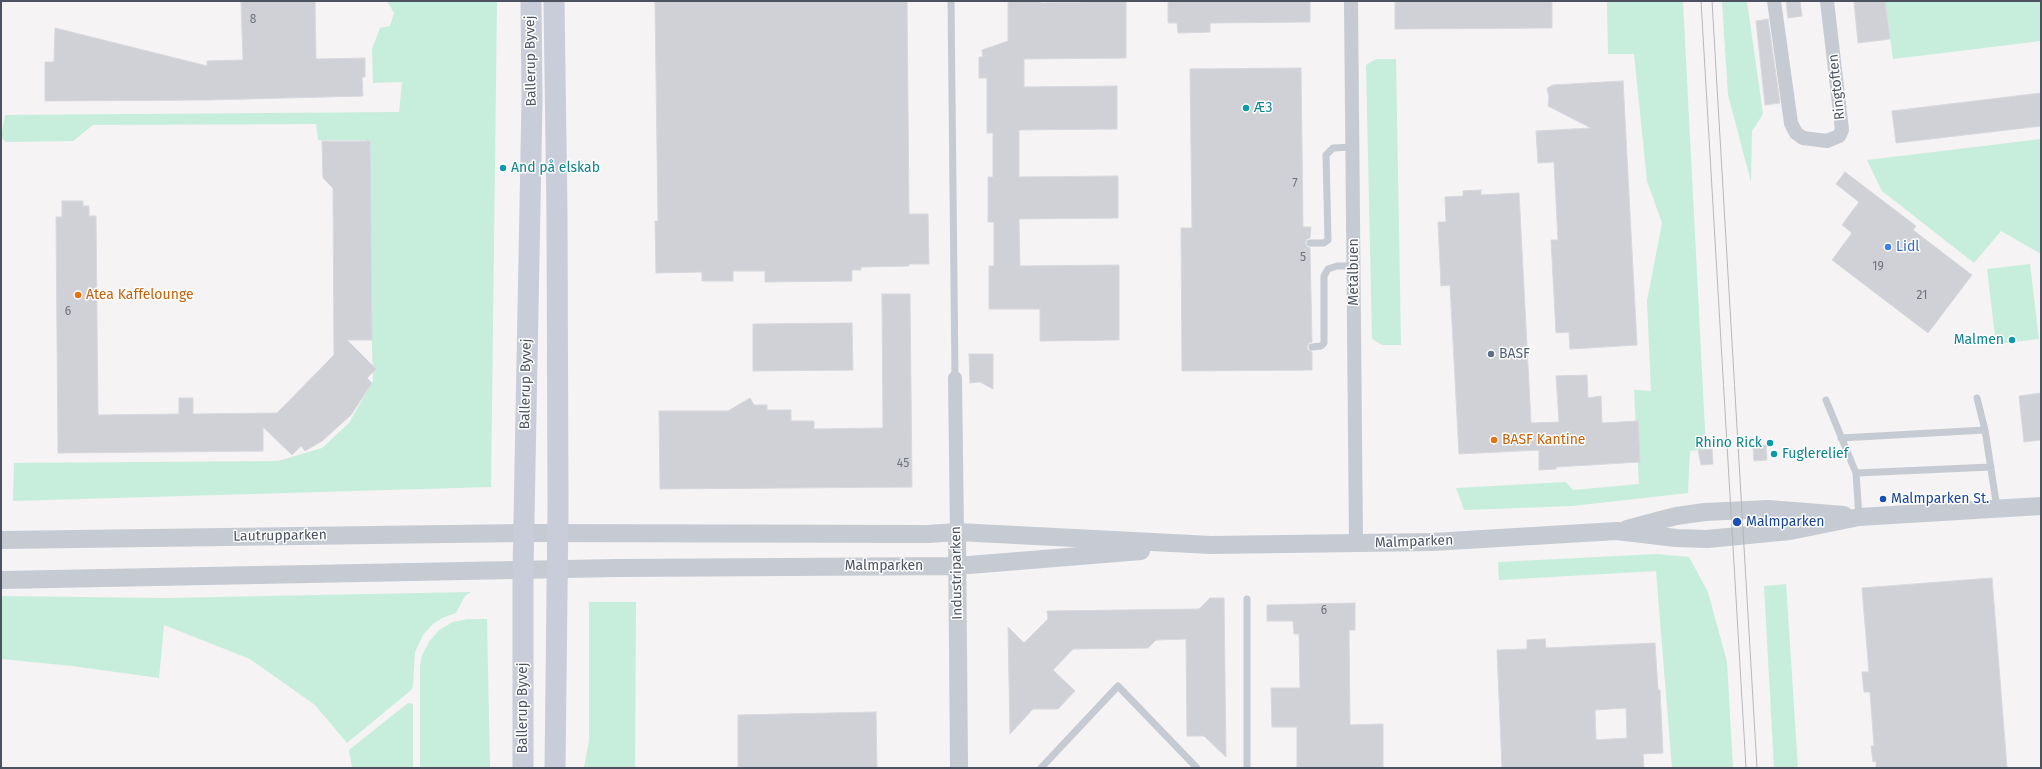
<!DOCTYPE html>
<html>
<head>
<meta charset="utf-8">
<style>
	body { margin:0 }
	#map { position:relative; width:2042px; height:769px; overflow:hidden; background:#f5f3f3; font-family:"Fira Sans",sans-serif }
	canvas { display:block }
	.frame { position:absolute; inset:0; border:2px solid #4c525f; pointer-events:none }
</style>
</head>
<body>
<div id="map">
<canvas width="2042" height="769"></canvas>
<div class="frame"></div>
</div>
<script>
const c = document.querySelector('canvas').getContext('2d');
c.lineJoin = 'round';
function fill(path, color) {
  c.fillStyle = color;
  c.fill(path, 'evenodd');
}
function poly(rows) {
  const path = new Path2D();
  for (const r of rows) {
    path.moveTo(r[0], r[1]);
    for (let i = 2; i < r.length; i += 2) path.lineTo(r[i], r[i + 1]);
  }
  return path;
}
function trace(path, color, width, dash) {
  c.strokeStyle = color;
  c.lineWidth = width;
  c.lineCap = dash ? 'butt' : 'round';
  c.setLineDash(dash || []);
  c.stroke(path);
}
function drawText(font, color, halo, rows, align = 'center') {
  c.font = font + ' "Fira Sans",sans-serif';
  c.lineWidth = 3;
  c.setLineDash([]);
  c.textBaseline = 'middle';
  c.strokeStyle = halo;
  c.fillStyle = color;
  for (const [text, x, y, turn = 0] of rows) {
    c.save();
    c.translate(x, y);
    c.rotate((+turn || 0) * Math.PI / 180);
    c.textAlign = isNaN(turn) ? turn : align;
    if (halo) c.strokeText(text, 0, 0);
    c.fillText(text, 0, 0);
    c.restore();
  }
}
fill(poly([
	[387,1,497,1,491,487,13,501,14,463,278,461,322,448,349,423,373,381,366,140,318,140,316,124,93,125,73,141,6,142,1,137,5,115,399,112,402,82,373,83,372,49,380,28,390,26,394,13],
	[1607,1,1683,1,1706,449,1690,451,1688,493,1572,506,1464,510,1456,488,1566,482,1573,490,1639,484,1634,390,1651,391,1647,301,1662,223,1647,181,1634,54,1608,54],
	[1722,1,1747,1,1763,114,1752,131,1751,182,1728,95],
	[1885,1,2041,1,2041,41,1893,59],
	[1376,59,1396,59,1401,345,1382,345,1372,339,1366,65],
	[2041,139,2041,254,2001,231,1974,263,1882,191,1867,160],
	[2030,264,2039,339,1996,344,1987,269],
	[1657,554,1689,557,1708,592,1727,662,1733,768,1672,768,1656,571,1499,580,1498,562],
	[1786,584,1798,768,1774,768,1764,586],
	[471,592,465,596,456,613,442,618,433,624,423,635,415,652,413,687,410,691,347,743,315,705,250,659,164,625,159,678,72,666,1,659,1,596,165,598],
	[589,602,636,602,635,768,584,768,589,741],
	[468,619,487,619,490,768,420,768,420,666,422,655,429,642,439,630,453,622],
	[408,703,413,704,413,768,352,768,349,750]
]), '#c7eddd');
const building = poly([
	[241,1,315,1,316,59,365,58,365,77,362,77,363,96,208,100,45,101,45,62,54,62,55,28,207,66,207,61,243,60,241,1],
	[655,1,907,1,909,214,928,214,929,264,909,264,909,266,861,267,861,270,852,270,852,281,765,282,765,271,733,271,733,281,702,281,702,272,656,273,655,221,658,221,655,1],
	[1008,1,1041,1,1041,3,1126,1,1126,58,1024,59,1024,87,1117,86,1117,129,1019,130,1019,177,1118,176,1118,218,1019,219,1020,266,1119,265,1119,340,1040,341,1040,309,989,309,989,266,994,266,994,222,988,222,988,177,993,177,993,133,987,133,987,78,979,78,979,57,983,57,982,50,1008,41,1008,1],
	[1168,1,1310,1,1310,22,1210,23,1210,32,1178,33,1177,23,1168,23,1168,1],
	[1395,1,1552,1,1552,28,1395,29,1395,1],
	[1786,1,1800,1,1802,16,1788,18,1786,1],
	[1854,1,1885,1,1890,39,1858,43,1854,1],
	[1768,19,1780,103,1765,105,1756,21,1768,19],
	[1301,68,1303,227,1311,227,1310,238,1307,239,1305,243,1307,247,1310,248,1312,342,1309,343,1307,347,1308,350,1312,352,1312,370,1182,371,1181,228,1192,228,1190,69,1301,68],
	[1623,81,1637,345,1570,349,1569,332,1556,333,1551,240,1558,240,1554,162,1538,163,1536,131,1591,128,1548,106,1549,98,1547,88,1553,85,1623,81],
	[2041,93,2041,126,1896,143,1892,111,2041,93],
	[322,141,370,141,372,340,347,340,376,369,367,378,372,383,351,415,322,441,305,451,301,446,292,455,263,427,263,451,58,453,56,217,62,217,62,201,83,201,83,206,89,206,89,216,96,216,98,415,179,414,179,398,193,398,193,414,277,413,334,355,333,188,323,178,322,141],
	[1845,172,1916,226,1913,230,1972,275,1928,333,1832,260,1852,233,1842,225,1859,202,1836,184,1845,172],
	[1481,190,1481,195,1519,193,1531,423,1559,422,1556,376,1587,375,1588,398,1601,396,1602,423,1638,421,1640,462,1556,467,1556,469,1539,470,1539,450,1459,454,1450,285,1441,286,1438,222,1446,222,1445,197,1463,196,1463,191,1481,190],
	[882,294,910,294,912,487,660,489,659,411,728,411,750,398,754,405,767,405,767,410,791,410,791,421,814,421,814,429,883,428,882,294],
	[852,323,853,370,753,371,753,324,852,323],
	[969,354,993,354,993,389,980,382,970,383,969,354],
	[2041,393,2041,440,2024,442,2019,396,2041,393],
	[1766,445,1767,460,1754,461,1753,446,1766,445],
	[1712,449,1713,464,1701,465,1698,450,1712,449],
	[1992,578,2007,768,1876,768,1876,761,1873,762,1871,746,1874,746,1870,692,1864,692,1862,672,1869,672,1862,588,1992,578],
	[1210,598,1224,598,1226,757,1204,736,1187,736,1186,639,1156,640,1148,648,1073,649,1053,670,1075,691,1058,709,1033,709,1010,734,1008,627,1024,643,1048,619,1047,611,1199,609,1210,598],
	[1355,603,1355,630,1349,630,1350,725,1383,724,1383,768,1297,768,1297,727,1272,727,1271,688,1300,688,1299,634,1294,634,1293,621,1267,621,1267,605,1355,603],
	[1545,639,1546,648,1655,643,1658,690,1660,690,1663,753,1643,754,1644,768,1502,768,1497,650,1527,649,1527,640,1545,639],
	[1626,708,1627,738,1596,740,1595,710,1626,708],
	[876,712,877,768,738,768,738,715,876,712]
]);
fill(building, '#d0d1d6');
trace(building, '#d7d8dd', 1);
trace(poly([
	[951,1,955,378],
	[1310,243,1324,243,1328,240,1326,155,1333,148,1353,147],
	[1312,347,1321,346,1324,343,1324,276,1328,269,1337,266,1353,266],
	[1977,398,1985,430,1997,508],
	[1826,400,1856,473,1859,517],
	[1841,438,1985,430],
	[1856,473,1991,467],
	[1041,768,1118,686,1197,768],
	[1247,768,1247,599]
]), '#c5cad3', 7);
trace(poly([
	[1351,1,1356,543],
	[1774,1,1791,123,1796,133,1803,138,1827,141,1839,136,1842,130,1827,1],
	[955,378,957,532]
]), '#c5cad3', 14);
trace(poly([
	[1627,529,1676,516,1705,512,1768,509,1844,515],
	[957,532,959,768],
	[1,540,523,533,928,534,957,532,1211,545,1432,542,1617,531,1676,538,1707,539,1790,531,1859,517,2041,506],
	[1,580,617,568,957,566,1141,551]
]), '#c5cad3', 18);
trace(poly([
	[554,1,557,213,558,508,555,768],
	[523,768,523,570,532,101,531,1]
]), '#c8cdd9', 21);
trace(poly([
	[1701,1,1746,768],
	[1712,1,1757,768]
]), '#b6b7bc', 1);
for (const [x, y, r, color] of [
	[1246,108,4,"#0f9aa8"],
	[503,168,4,"#0f9aa8"],
	[1888,247,4,"#3f7fe0"],
	[78,295,4,"#e8710a"],
	[2012,340,4,"#0f9aa8"],
	[1491,354,4,"#5c6f8a"],
	[1494,440,4,"#e8710a"],
	[1770,443,4,"#0f9aa8"],
	[1774,454,4,"#0f9aa8"],
	[1883,499,4,"#1a4fb4"],
	[1737,522,5,"#1a4fb4"]
]) {
  const dot = new Path2D();
  dot.arc(x, y, r, 0, 2 * Math.PI);
  c.fillStyle = color;
  c.fill(dot);
  trace(dot, '#fff', 1.5);
}
drawText('12px', '#6d727d', null, [
	["8",253,20],
	["7",1295,184],
	["5",1303,258],
	["19",1878,267],
	["21",1922,296],
	["6",68,312],
	["45",903,464],
	["6",1324,611]
]);
drawText('14px', '#4c525f', '#fff', [
	["Ballerup Byvej",531,61,-91],
	["Ringtoften",1837,87,-96],
	["Metalbuen",1354,272,-90],
	["Ballerup Byvej",526,384,-89],
	["Lautrupparken",280,536,-1],
	["Malmparken",1414,542,-2],
	["Malmparken",884,566],
	["Industriparken",957,573,-91],
	["Ballerup Byvej",523,708,-90]
]);
drawText('14px', '#0d838f', '#fff', [
	["Æ3",1254,108],
	["And på elskab",511,168],
	["Malmen",2004,340,"right"],
	["Rhino Rick",1762,443,"right"],
	["Fuglerelief",1782,454]
], 'left');
drawText('14px', '#366cbe', '#fff', [
	["Lidl",1896,247]
], 'left');
drawText('14px', '#c56008', '#fff', [
	["Atea Kaffelounge",86,295],
	["BASF Kantine",1502,440]
], 'left');
drawText('14px', '#4e5e75', '#fff', [
	["BASF",1499,354]
], 'left');
drawText('14px', '#164399', '#fff', [
	["Malmparken St.",1891,499],
	["Malmparken",1746,522]
], 'left');
</script>
</body>
</html>
